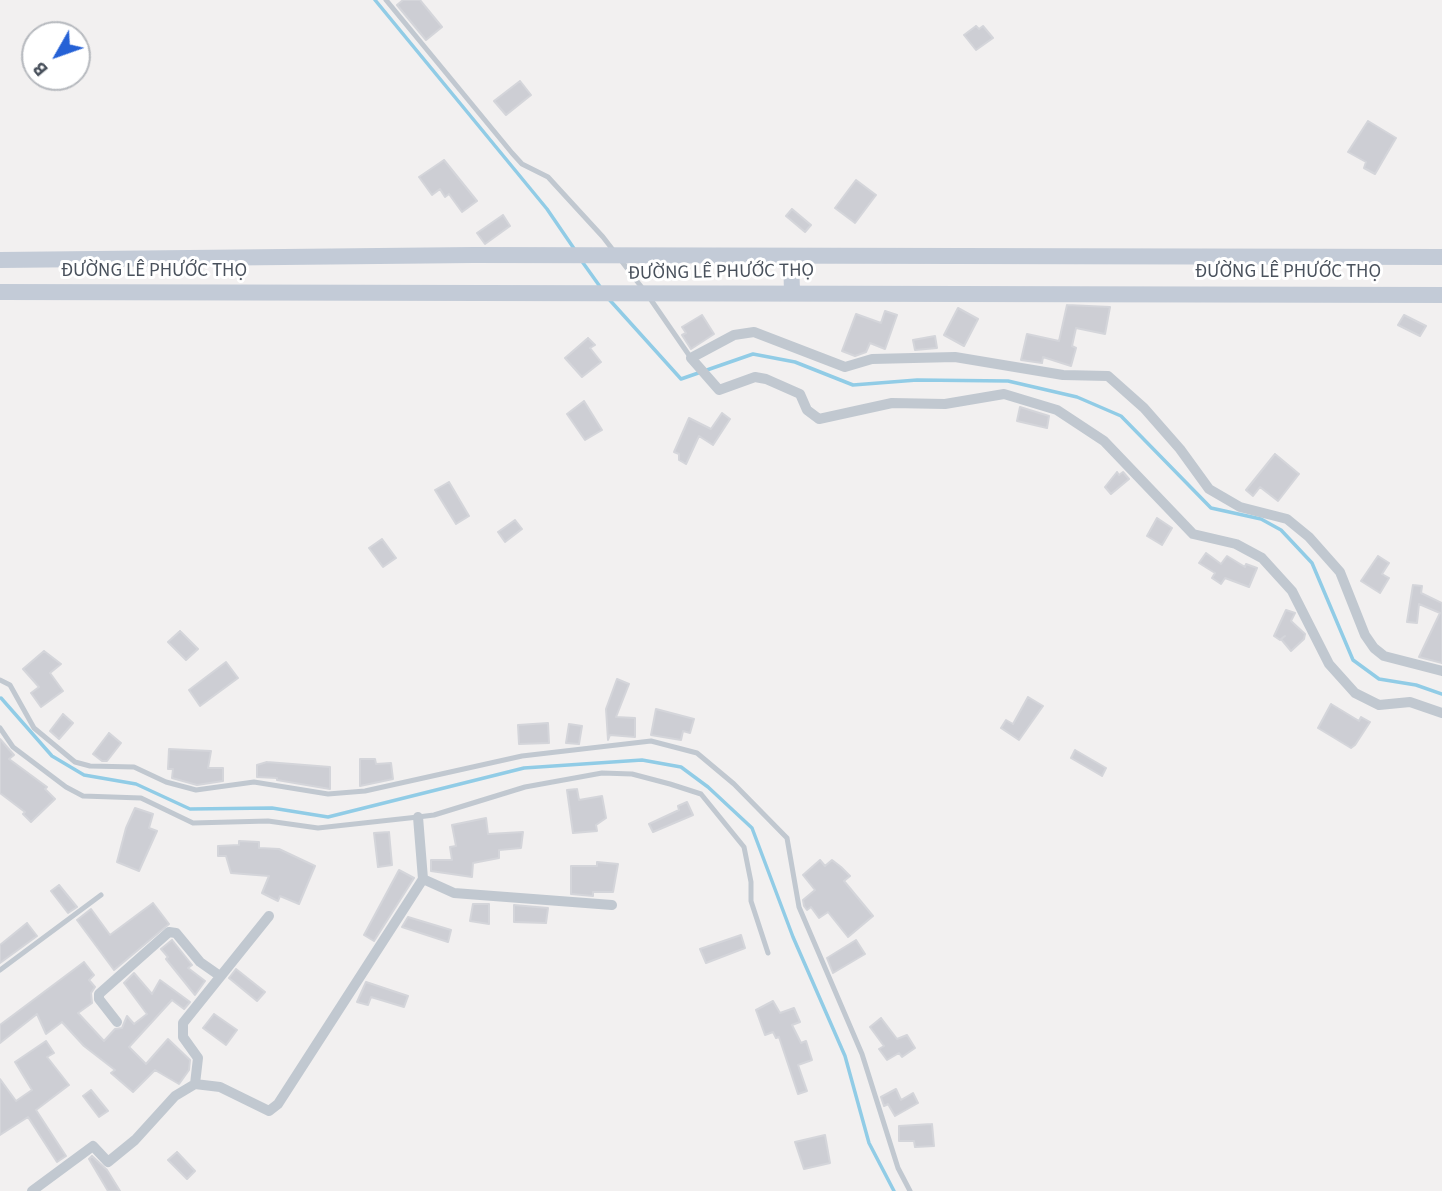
<!DOCTYPE html>
<html>
<head>
<meta charset="utf-8">
<style>
	body { margin:0 }
	#map { position:relative; width:1442px; height:1191px; overflow:hidden; background:#f2f0f0; font-family:"Source Sans 3",sans-serif }
	canvas { display:block }
	.north { position:absolute; left:21px; top:21px; width:70px; height:70px; box-sizing:border-box; background:#fff; border:2px solid #b6b9be; border-radius:50%; rotate:230deg; font-size:19px; font-weight:700; line-height:28px; text-align:center; color:#49515c }
	.north::after { content:''; display:block; margin:auto; width:24px; height:32px; background:#2561d6; clip-path:polygon(50% 0,100% 100%,50% 72%,0 100%) }
</style>
</head>
<body>
<div id="map">
<canvas width="1442" height="1191"></canvas>
<div class="north">B</div>
</div>
<script>
const c = document.querySelector('canvas').getContext('2d');
c.lineJoin = 'round';
function poly(rows) {
  const path = new Path2D();
  for (const r of rows) {
    path.moveTo(r[0], r[1]);
    for (let i = 2; i < r.length; i += 2) path.lineTo(r[i], r[i + 1]);
  }
  return path;
}
function trace(path, color, width, dash) {
  c.strokeStyle = color;
  c.lineWidth = width;
  c.lineCap = dash ? 'butt' : 'round';
  c.setLineDash(dash || []);
  c.stroke(path);
}
function fill(path, color) {
  c.fillStyle = color;
  c.fill(path, 'evenodd');
}
function drawText(font, color, halo, rows, align = 'center') {
  c.font = font + ' "Source Sans 3",sans-serif';
  c.lineWidth = 6;
  c.setLineDash([]);
  c.textBaseline = 'middle';
  c.strokeStyle = halo;
  c.fillStyle = color;
  for (const [text, x, y, turn = 0] of rows) {
    c.save();
    c.translate(x, y);
    c.rotate((+turn || 0) * Math.PI / 180);
    c.textAlign = isNaN(turn) ? turn : align;
    if (halo) c.strokeText(text, 0, 0);
    c.fillText(text, 0, 0);
    c.restore();
  }
}
trace(poly([
	[375,0,547,209,575,250],
	[581,260,601,288],
	[607,297,681,379,753,354,795,362,853,385,917,380,1008,381,1077,397,1121,416,1211,508,1261,519,1281,530,1312,563,1353,660,1379,679,1416,685,1442,694],
	[1,698,52,756,84,775,136,784,190,809,272,808,328,817,524,768,642,760,681,767,708,787,752,828,793,937,845,1056,869,1143,894,1191]
]), '#91cce6', 3.5);
const building = poly([
	[403,0,420,0,442,27,426,40,397,5,403,0],
	[976,26,979,29,983,26,993,38,976,50,964,35,976,26],
	[520,81,531,95,506,115,494,101,520,81],
	[1368,121,1396,138,1375,174,1364,168,1366,162,1348,152,1368,121],
	[444,160,477,201,462,212,449,194,445,197,440,189,432,195,419,177,444,160],
	[856,180,876,195,855,223,835,208,856,180],
	[792,209,811,225,805,232,786,216,792,209],
	[503,215,510,226,485,244,477,233,503,215],
	[1067,305,1110,307,1105,334,1076,328,1072,346,1076,348,1071,366,1043,357,1042,363,1021,360,1027,334,1059,341,1067,305],
	[958,308,978,319,964,346,944,335,958,308],
	[885,311,897,315,885,349,870,343,866,352,855,356,842,351,856,314,881,323,885,311],
	[702,315,714,334,691,349,682,335,686,333,682,327,702,315],
	[1404,315,1426,326,1420,336,1398,325,1404,315],
	[935,336,937,348,915,350,913,340,935,336],
	[588,338,595,345,590,348,601,362,582,377,565,358,588,338],
	[584,401,602,430,585,440,567,414,584,401],
	[1020,407,1049,416,1047,428,1017,421,1020,407],
	[722,413,730,419,713,445,699,436,686,464,679,460,679,454,674,452,689,418,711,429,722,413],
	[1275,454,1299,474,1278,501,1260,487,1253,496,1246,490,1275,454],
	[1117,472,1119,475,1123,472,1129,479,1111,494,1105,487,1117,472],
	[449,482,469,516,456,524,435,490,449,482],
	[1157,518,1172,528,1162,545,1147,536,1157,518],
	[515,520,522,529,505,542,498,532,515,520],
	[382,539,396,558,383,567,369,548,382,539],
	[1206,553,1221,564,1227,556,1245,567,1246,564,1257,568,1249,587,1225,578,1221,584,1212,578,1215,573,1199,563,1206,553],
	[1378,556,1389,563,1382,574,1389,578,1380,593,1361,581,1378,556],
	[1413,585,1422,586,1421,593,1442,603,1442,663,1419,657,1440,613,1419,604,1417,623,1407,622,1413,585],
	[1286,610,1295,613,1291,621,1305,634,1304,639,1291,651,1281,639,1285,636,1280,640,1274,636,1286,610],
	[180,631,198,649,186,660,168,642,180,631],
	[44,651,61,664,50,673,63,691,41,707,31,693,39,687,23,669,44,651],
	[226,662,238,678,200,706,189,690,226,662],
	[617,679,629,684,616,717,635,718,635,737,610,735,608,740,606,709,617,679],
	[1028,697,1043,706,1019,740,1001,728,1006,720,1013,724,1028,697],
	[1331,704,1359,721,1361,717,1370,722,1355,745,1351,748,1318,728,1331,704],
	[656,709,694,719,690,733,683,731,681,740,651,735,656,709],
	[63,714,73,723,59,739,50,731,63,714],
	[548,723,549,743,519,744,518,725,548,723],
	[569,724,582,726,579,744,566,743,569,724],
	[109,733,121,743,107,761,102,761,93,754,109,733],
	[0,739,14,755,9,759,47,787,45,789,55,799,31,822,23,814,25,812,0,793,0,739],
	[169,749,211,751,208,768,223,768,223,781,197,785,172,778,173,769,168,769,169,749],
	[1075,750,1106,768,1102,776,1071,758,1075,750],
	[360,759,375,759,376,764,391,763,393,779,360,786,360,759],
	[267,762,330,767,330,789,277,780,277,778,257,777,257,765,267,762],
	[577,789,579,800,602,796,606,818,596,825,597,831,573,833,567,790,577,789],
	[687,802,693,815,653,832,649,824,679,810,678,806,687,802],
	[135,808,153,814,149,828,157,831,139,871,117,862,126,828,135,808],
	[486,818,488,834,523,832,521,848,499,850,499,858,473,863,472,877,431,871,431,860,452,860,450,847,456,846,452,825,486,818],
	[389,832,392,865,378,867,374,833,389,832],
	[239,841,259,842,259,848,279,849,315,866,299,904,280,896,278,901,262,893,269,876,231,873,226,856,218,856,218,846,239,845,239,841],
	[820,860,825,866,832,860,841,867,850,876,844,881,873,916,848,937,828,912,819,918,811,907,807,910,804,906,803,900,815,890,803,875,820,860],
	[597,862,618,864,613,892,593,892,593,896,571,894,571,866,597,866,597,862],
	[399,870,414,878,374,941,364,935,399,870],
	[59,885,77,907,68,913,51,891,59,885],
	[153,903,169,924,114,970,77,920,91,909,110,935,153,903],
	[473,904,489,904,489,924,470,921,473,904],
	[514,905,548,908,546,923,514,922,514,905],
	[408,917,451,930,448,942,402,927,408,917],
	[27,923,37,936,0,963,0,945,27,923],
	[741,935,745,948,706,963,700,949,741,935],
	[172,940,192,965,188,968,205,981,195,995,166,959,168,957,161,949,172,940],
	[856,940,865,954,833,973,827,958,856,940],
	[84,962,94,975,89,980,95,987,91,993,92,1003,78,1013,104,1041,115,1029,122,1028,127,1016,134,1024,147,1014,124,983,134,973,152,994,160,980,190,1002,184,1009,172,1000,129,1047,146,1064,168,1039,190,1060,189,1070,179,1084,155,1070,133,1092,111,1073,115,1070,84,1046,62,1022,46,1034,37,1014,0,1043,0,1025,84,962],
	[236,969,265,992,257,1001,229,978,236,969],
	[366,982,408,996,404,1007,371,997,368,1005,357,1002,366,982],
	[773,1001,780,1013,794,1008,800,1022,792,1025,801,1043,806,1041,812,1060,798,1065,807,1091,798,1094,779,1037,776,1038,773,1032,765,1035,756,1010,773,1001],
	[214,1014,237,1030,226,1045,203,1028,214,1014],
	[881,1018,897,1039,907,1035,915,1048,902,1057,899,1053,887,1060,879,1049,884,1046,870,1027,881,1018],
	[46,1041,54,1053,47,1057,69,1085,36,1110,66,1156,57,1162,28,1117,0,1135,0,1079,16,1101,32,1090,15,1062,46,1041],
	[896,1089,901,1100,913,1093,918,1103,895,1116,888,1104,884,1106,881,1097,896,1089],
	[91,1090,108,1111,99,1117,83,1096,91,1090],
	[932,1124,934,1146,915,1147,914,1141,899,1141,899,1126,932,1124],
	[825,1135,830,1163,804,1169,795,1142,825,1135],
	[177,1152,195,1171,187,1179,168,1160,177,1152],
	[92,1156,107,1170,120,1191,108,1191,89,1159,92,1156]
]);
fill(building, '#cdced4');
trace(building, '#d4d5da', 2);
trace(poly([
	[386,0,512,153,522,164,548,177,603,237,643,289],
	[649,297,691,358],
	[0,680,10,685,34,728,75,762,90,766,134,767,166,782,196,790,254,782,328,794,365,791,522,756,651,741,697,753,734,784,787,838,799,907,862,1054,898,1168,910,1191],
	[0,728,13,747,66,787,83,796,141,798,193,823,268,821,318,828,418,817,434,815,525,787,602,773,632,774,670,784,701,794,744,847,751,882,751,901,768,953],
	[0,970,101,895]
]), '#c1c8d0', 5);
trace(poly([
	[1442,671,1384,656,1374,648,1365,635,1340,572,1309,537,1287,519,1240,507,1209,489,1180,449,1144,408,1108,376,1063,375,955,357,872,359,845,367,754,332,734,335,691,358,719,390,755,377,766,379,800,394,807,410,819,419,892,403,945,404,1004,394,1057,410,1104,441,1193,534,1236,544,1262,558,1292,591,1329,664,1355,693,1379,705,1410,702,1442,713],
	[418,817,423,879],
	[117,1022,99,999,99,994,169,932,176,933,200,962,220,976],
	[195,1084,198,1058,183,1037,183,1023,269,916],
	[32,1191,93,1146,108,1162,135,1140,175,1096,195,1084,220,1087,269,1111,278,1104,423,879,454,893,612,905]
]), '#c1c8d0', 10);
trace(poly([
	[791,256,792,292],
	[0,260,473,255,1442,257],
	[0,292,1442,295]
]), '#c3cbd7', 16);
drawText('19px', '#49515c', '#fff', [
	["ĐƯỜNG LÊ PHƯỚC THỌ",154,272],
	["ĐƯỜNG LÊ PHƯỚC THỌ",721,273,-1],
	["ĐƯỜNG LÊ PHƯỚC THỌ",1288,273]
]);
</script>
</body>
</html>
